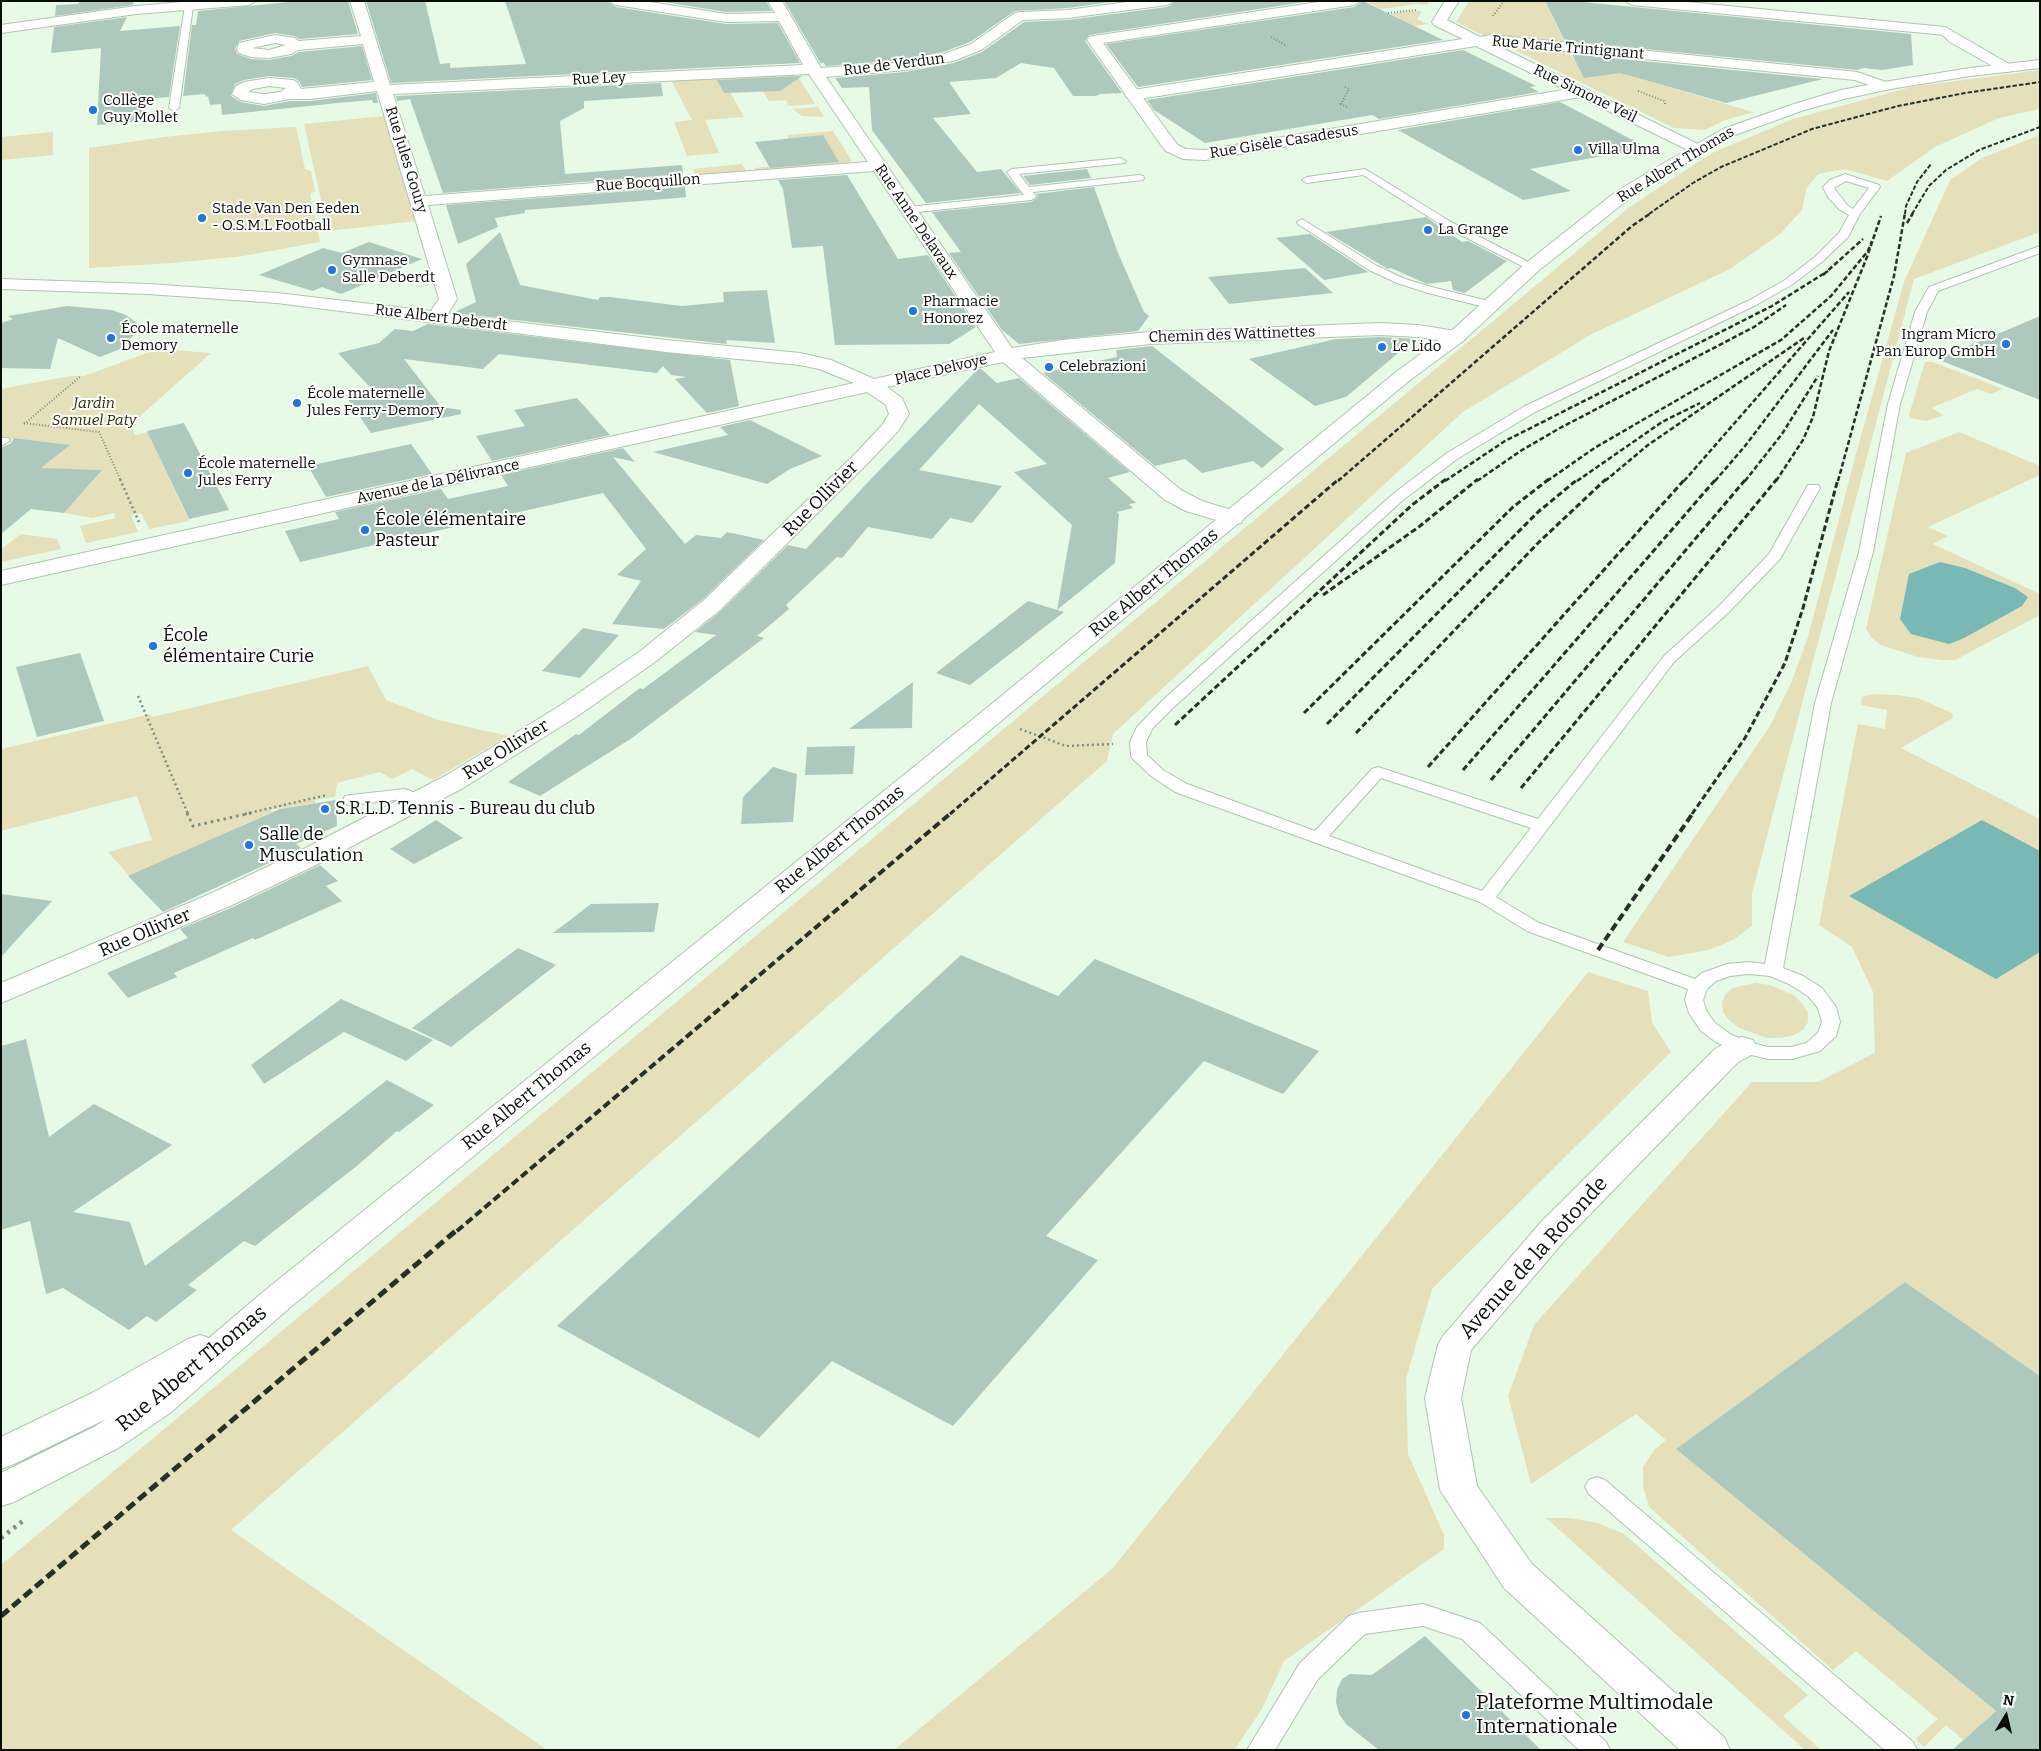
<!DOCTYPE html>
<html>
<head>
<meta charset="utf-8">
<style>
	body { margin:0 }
	#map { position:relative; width:2041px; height:1751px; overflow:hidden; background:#e6fae6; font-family:Bitter,serif }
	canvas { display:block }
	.frame { position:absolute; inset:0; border:2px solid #070e08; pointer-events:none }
	.north { position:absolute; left:1981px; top:1691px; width:50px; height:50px; -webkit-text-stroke:4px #fff; paint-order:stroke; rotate:9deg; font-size:14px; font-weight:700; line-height:20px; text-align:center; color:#070e08 }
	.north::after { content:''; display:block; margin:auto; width:18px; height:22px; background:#070e08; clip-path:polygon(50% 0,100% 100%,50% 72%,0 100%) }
</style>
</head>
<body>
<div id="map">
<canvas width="2041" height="1751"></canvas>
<div class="frame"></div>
<div class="north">N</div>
</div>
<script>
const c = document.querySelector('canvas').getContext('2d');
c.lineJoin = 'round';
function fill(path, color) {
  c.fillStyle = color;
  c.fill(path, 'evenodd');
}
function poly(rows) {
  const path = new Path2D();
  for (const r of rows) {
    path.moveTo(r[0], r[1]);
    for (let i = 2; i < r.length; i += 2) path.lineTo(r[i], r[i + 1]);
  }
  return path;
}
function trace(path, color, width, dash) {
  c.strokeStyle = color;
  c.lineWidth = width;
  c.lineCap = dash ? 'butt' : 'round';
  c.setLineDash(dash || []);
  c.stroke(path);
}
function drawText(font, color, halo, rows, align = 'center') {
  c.font = font + ' Bitter,serif';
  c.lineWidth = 4;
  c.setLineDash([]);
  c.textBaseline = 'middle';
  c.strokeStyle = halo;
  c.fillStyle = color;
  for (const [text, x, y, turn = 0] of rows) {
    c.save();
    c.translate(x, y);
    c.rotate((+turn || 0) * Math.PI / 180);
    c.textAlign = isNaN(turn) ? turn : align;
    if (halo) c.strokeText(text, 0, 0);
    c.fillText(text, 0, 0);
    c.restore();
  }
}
fill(poly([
	[1379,1,1429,1,1427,5,1416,4,1381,9,1368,3],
	[1469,1,1545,1,1566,44,1485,36,1456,22],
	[1412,11,1422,11,1417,19,1428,24,1414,26,1391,14],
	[1494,40,1567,48,1573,59,1753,112,1723,121,1705,130,1674,128],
	[2040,70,2040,109,1999,118,1935,147,1887,181,1845,169,1818,174,1807,187,1802,210,1780,234,1730,269,1592,334,1463,412,1113,734,1107,761,231,1530,547,1750,1,1750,1,1565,1631,206,1712,153,1793,119,1911,87],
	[795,72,815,104,789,106,786,100,769,101,756,80,725,83,744,117,705,120,719,153,687,156,674,122,692,120,670,78],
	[818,107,824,117,802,116,793,109],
	[384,116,416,221,328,231,304,124],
	[296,127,305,169,311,171,315,191,310,194,320,242,243,256,172,263,89,268,89,148,164,137,223,131],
	[833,131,852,161,847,164,756,171,755,168,793,164,788,153,788,135],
	[53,132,53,155,1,160,1,137],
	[2040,135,2040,232,1914,279,1752,893,1752,926,1733,940,1709,950,1669,957,1623,942,1770,726,1791,683,1808,637,1856,454,1904,282,1950,180,1982,158],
	[742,164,747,172,696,175,693,169],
	[158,349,211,353,130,425,135,435,148,432,189,521,149,529,141,513,131,515,138,532,86,543,80,526,116,518,114,513,93,518,64,513,102,470,67,469,64,471,41,468,69,445,14,438,1,448,1,389,70,376,84,376],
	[1925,362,1933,362,2003,389,1991,394,1977,389,1931,408,1944,415,1927,421,1911,418,1909,415],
	[1959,432,2040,466,2040,475,1928,527,1948,536,1933,544,2040,594,2040,615,1955,660,1941,660,1918,657,1881,645,1872,638,1866,629,1906,453],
	[21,534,57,539,61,549,1,562,1,549],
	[368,666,386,700,438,720,508,736,433,780,412,769,392,779,380,772,337,783,335,797,315,800,315,803,271,810,273,812,240,826,241,828,140,888,108,852,152,840,137,796,1,831,1,749,151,714,152,717],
	[1875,694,1897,695,1918,698,1952,713,1953,718,1901,748,2040,819,2040,1376,1905,1282,1676,1449,1996,1711,1963,1740,1946,1725,1924,1747,1915,1739,1938,1719,1856,1651,1833,1670,1649,1507,1643,1487,1643,1467,1654,1450,1666,1440,1636,1414,1531,1484,1508,1396,1534,1325,1752,1082,1818,1082,1875,1053,1873,992,1852,947,1819,925,1858,724,1885,729,1887,710,1861,705,1862,697],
	[1588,972,1648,991,1652,1023,1671,1052,1432,1289,1406,1379,1408,1454,1444,1535,1444,1549,1284,1661,1262,1709,1234,1750,894,1750,1113,1568],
	[1756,983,1770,985,1795,996,1803,1005,1808,1013,1808,1022,1803,1030,1794,1035,1781,1038,1767,1038,1739,1028,1729,1020,1723,1012,1722,1003,1725,995,1732,988],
	[1546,1518,1570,1518,1598,1523,1624,1534,1808,1695,1783,1716,1821,1750,1805,1750]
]), '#e5e0b9');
fill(poly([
	[1940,562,1965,568,2015,588,2028,597,2022,606,1964,638,1949,644,1911,634,1900,619,1909,574],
	[1982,820,2040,851,2040,952,1996,979,1849,896]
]), '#78b9b5');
fill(poly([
	[80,1,134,1,133,5,55,16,56,5,78,4],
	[299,1,348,1,358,34,299,39,295,36,275,33,239,41,235,49,237,54,251,59,269,60,291,56,299,52,362,46,372,80,302,87,299,81,294,78,269,76,244,80,235,84,231,96,241,102,264,106,290,101,310,101,376,93,378,103,373,103,372,100,338,103,222,115,221,104,210,105,208,96,206,97,205,94,183,96,192,25,196,25,198,11],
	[366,1,425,1,440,64,450,63,450,68,526,64,505,1,607,1,616,7,726,24,778,23,800,63,391,83],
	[658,1,766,1,772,11,726,12],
	[784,1,1118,1,1068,8,1015,11,970,42,943,52,905,60,826,66,823,62,821,64],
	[1176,1,1311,1,1089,35,1085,41,1122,93,1100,94,1096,96,1073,96,1054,68,1021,63,996,78,949,82,971,114,933,118,977,172,1001,169,1021,193,926,203,872,130,869,87,842,88,835,78,905,72,954,63,982,52,1024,22,1068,20,1167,7],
	[1363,1,1443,40,1138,87,1106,44,1354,7],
	[1545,1,1572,1,1911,34,1913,65,1882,70,1864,68,1857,70,1565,41],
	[127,17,120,31,180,26,169,97,144,99,144,121,97,125,101,48,51,53,54,27],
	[1463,50,1536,86,1530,87,1539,92,1379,119,1372,115,1205,143,1154,110,1147,100],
	[1572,54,1823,79,1726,103,1620,73,1584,78],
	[802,76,780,91,724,93,717,80],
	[661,83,663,96,584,101,584,108,560,121,565,174,682,165,683,174,443,193,410,99,397,101,396,96],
	[1560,102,1648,148,1530,169,1571,191,1523,200,1398,130],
	[823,135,839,162,770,168,755,142],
	[1087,169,1091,178,1030,185,1023,176],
	[847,175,898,259,928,255,976,327,949,344,835,345,823,246,792,248,783,189,778,180],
	[685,187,686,197,678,198,525,210,525,213,495,218,498,227,458,244,446,205],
	[1094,187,1118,253,1144,312,1149,316,1138,331,1019,344,1002,330,949,253,961,252,932,212,1031,202,1038,197,1036,194],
	[1426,217,1462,242,1468,241,1507,261,1465,293,1453,290,1451,281,1427,284,1391,268,1388,269,1326,232],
	[500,232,520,285,598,300,600,297,610,297,682,306,724,302,723,292,767,290,775,343,726,340,727,344,453,313,476,302,466,264],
	[1310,234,1368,272,1369,272,1324,280,1276,238],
	[369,242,422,259,341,294,322,287,313,291,259,275,323,248,342,253],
	[1305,268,1333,293,1229,304,1208,277],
	[67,306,112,310,126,315,141,326,123,348,100,357,58,338,50,369,1,368,1,323,13,319,8,316],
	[2040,316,2040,400,1937,359,2007,330],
	[428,324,730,360,739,406,707,413,675,379,687,377,671,375,663,366,657,373,499,354,483,369,404,359,441,407,461,410,461,414,371,433,345,395,382,400,338,353,379,343,395,329,413,331],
	[1381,337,1415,339,1346,397,1315,406,1249,359,1336,339],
	[1152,346,1284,449,1262,468,1253,461,1202,473,1185,459,1155,466,1043,373,1117,357,1116,350],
	[978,369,981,369,997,383,1019,378,1130,472,1108,478,1136,503,1129,504,1133,508,1117,512,1119,514,1115,563,1057,610,1064,612,970,685,936,673,1028,601,1057,610,1072,525,1014,472,1047,464,979,404,919,470,1002,486,972,523,950,518,932,539,868,527,842,558,837,557,786,605,789,609,757,636,764,638,632,738,540,796,508,782,576,734,579,735,632,694,640,688,643,689,716,635,695,632,721,611,788,545,806,549,869,481],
	[577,398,610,435,492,461,476,436,525,426,514,410],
	[750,420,822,456,790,469,767,484,653,452,728,435,720,427],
	[184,423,229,510,189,519,147,431],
	[14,438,70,445,41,468,102,470,64,513,31,509,1,534,1,448,11,443],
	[411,444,432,474,326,497,308,466],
	[623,448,635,462,613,457,685,544,696,535,721,538,727,532,764,540,703,599,664,629,612,624,641,581,617,575,646,549,603,493,300,562,285,531,339,519,335,512,441,489,448,499,508,486,501,475],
	[583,628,619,635,580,678,542,671],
	[80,653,104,721,37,737,16,667],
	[913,682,912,728,849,729],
	[855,746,853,774,805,775,807,747],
	[773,767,797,774,793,822,741,824,743,797],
	[336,800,337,826,296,844,301,848,293,852,163,912,128,876,280,809],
	[436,820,463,838,414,864,390,849],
	[320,865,338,881,326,886,342,901,255,940,253,938,174,973,177,977,128,998,107,973,188,938,180,929,233,907],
	[1,894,52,901,1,957],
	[659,903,654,932,553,933,591,904],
	[518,948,556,965,451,1047,412,1028],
	[961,955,1058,996,1095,959,1319,1051,1283,1094,1204,1061,1046,1236,1098,1260,953,1426,832,1361,759,1438,557,1326],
	[341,999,433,1040,406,1061,344,1032,264,1084,251,1065],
	[26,1039,49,1137,94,1104,172,1145,73,1212,130,1222,145,1266,225,1206,387,1080,434,1105,399,1132,397,1131,358,1165,255,1246,244,1241,188,1285,197,1290,156,1322,147,1316,129,1330,63,1288,46,1294,30,1221,1,1230,1,1046],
	[1905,1282,2040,1376,2040,1750,1952,1750,1996,1711,1676,1449],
	[1425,1636,1481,1691,1541,1750,1379,1750,1346,1724,1339,1714,1336,1702,1337,1690,1342,1679,1350,1674,1372,1675]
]), '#adc9bd');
const service = poly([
	[189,3,193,6,179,108,174,111,169,108,185,6,189,3],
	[1121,158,1126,161,1125,163,1019,174,1029,187,1139,175,1143,176,1144,178,1143,180,1033,192,1036,197,1031,200,908,213,903,210,908,207,1024,195,1007,172,1012,169,1121,158],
	[1365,169,1451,222,1538,267,1536,269,1528,269,1443,226,1363,175,1307,183,1302,180,1307,177,1365,169],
	[1845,174,1879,185,1880,187,1860,214,1848,237,1823,261,1793,284,1758,304,1535,412,1457,459,1403,500,1175,706,1152,729,1146,742,1147,755,1163,770,1187,784,1315,831,1372,769,1378,767,1538,819,1664,656,1718,607,1769,554,1808,485,1818,485,1820,488,1780,559,1728,613,1674,662,1496,897,1539,923,1695,979,1702,973,1727,964,1749,962,1765,964,1815,703,1859,552,1888,404,1915,312,1929,287,2040,246,2040,253,1938,291,1927,312,1900,404,1873,552,1831,703,1783,968,1803,976,1822,988,1836,1007,1840,1022,1836,1036,1820,1051,1792,1059,1768,1059,1735,1051,1716,1042,1701,1031,1689,1013,1685,1000,1688,989,1527,931,1480,902,1175,792,1151,776,1133,759,1131,756,1130,742,1137,727,1163,700,1393,494,1447,453,1525,406,1750,300,1785,280,1815,257,1839,233,1849,215,1839,209,1828,197,1823,187,1830,180,1845,174],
	[1846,181,1869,188,1853,209,1847,205,1834,188,1846,181],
	[1381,778,1531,828,1482,891,1329,836,1381,778],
	[1749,974,1770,976,1789,984,1808,996,1818,1008,1822,1022,1818,1033,1806,1043,1792,1047,1768,1047,1748,1042,1730,1034,1715,1023,1707,1012,1703,1000,1707,989,1716,981,1730,976,1749,974],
	[1302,219,1377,266,1405,279,1435,288,1497,303,1499,305,1493,309,1428,293,1397,283,1369,270,1298,224,1297,222,1302,219],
	[1,438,8,438,10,441,1,446,1,438],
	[405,789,426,797,428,801,426,805,420,806,403,799,351,805,345,804,343,800,345,796,351,795,405,789],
	[1597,1477,1605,1480,1913,1742,1917,1750,1885,1750,1589,1494,1585,1487,1589,1480,1597,1477],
	[1423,1604,1480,1623,1606,1742,1610,1750,1579,1750,1462,1639,1423,1626,1365,1634,1318,1679,1275,1750,1247,1750,1300,1663,1349,1616,1358,1613,1423,1604]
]);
const pedestrian = poly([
	[1325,1,1361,1,1354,5,1103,43,1173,139,1178,145,1186,149,1205,150,1581,87,1586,89,1589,92,1586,95,1581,97,1205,160,1183,159,1166,151,1161,145,1087,40,1089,37,1094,36,1325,1],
	[1625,1,1677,1,1945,27,1952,31,1945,35,1632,5,1625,1]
]);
const minor = poly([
	[194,1,256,1,249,5,136,14,1,33,1,25,136,6,194,1],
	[350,1,364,1,390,85,803,65,779,21,726,22,616,5,609,1,644,1,726,14,775,13,768,1,782,1,821,68,905,62,944,54,971,44,1015,13,1020,12,1068,10,1134,1,1174,1,1167,5,1068,18,1023,20,981,50,953,61,905,70,826,77,1012,348,1063,340,1150,332,1380,323,1418,325,1456,331,1463,333,1465,337,1463,341,1456,343,1418,337,1380,335,1150,344,1022,358,1181,490,1202,501,1241,513,1244,518,1241,523,1233,525,1186,511,1165,500,1003,362,887,387,902,398,909,414,898,431,870,461,720,610,655,662,576,717,463,788,314,866,232,905,1,1003,1,983,212,893,294,854,445,776,558,707,639,652,704,600,856,453,883,424,889,414,886,405,867,392,1,585,1,571,854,383,819,369,800,365,666,352,277,303,148,294,1,289,1,279,148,284,277,293,431,311,439,299,377,91,310,99,290,99,264,104,241,100,232,94,236,86,244,82,269,78,293,80,297,82,301,89,374,82,363,44,298,50,291,54,269,58,251,57,239,53,237,50,239,43,275,35,295,38,298,41,361,36,350,1],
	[275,43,286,45,269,50,252,48,275,43],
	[809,74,868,162,425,196,393,94,809,74],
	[269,86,286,88,280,92,264,94,248,92,253,89,269,86],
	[874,171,995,352,874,379,831,360,800,353,666,340,448,314,457,299,428,205,874,171],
	[1445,1,1459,1,1447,20,1480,37,1491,35,1857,72,1889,83,1891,86,1889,89,1884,90,1855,80,1494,44,1704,147,1706,150,1704,153,1698,155,1476,46,1133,100,1128,98,1125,95,1128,92,1133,90,1463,39,1434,25,1432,22,1445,1],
	[1945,27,2011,65,2013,68,2011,71,2006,72,2001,71,1950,42,1938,31,1945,27],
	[1742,1037,1753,1040,1757,1047,1753,1054,1737,1063,1565,1240,1471,1350,1461,1398,1477,1486,1532,1564,1724,1737,1730,1750,1680,1750,1504,1588,1440,1490,1425,1398,1438,1345,1443,1336,1541,1222,1715,1049,1731,1040,1742,1037]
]);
const tertiary = poly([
	[2040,60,2040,68,1970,76,1890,89,1844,99,1804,110,1735,135,1662,177,1625,202,1538,271,1463,341,1410,380,1001,721,287,1310,170,1413,120,1447,14,1502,1,1506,1,1473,94,1427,106,1419,14,1464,1,1469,1,1437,92,1393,188,1339,200,1335,209,1338,263,1292,983,711,1396,372,1449,333,1526,263,1613,194,1650,171,1723,129,1794,104,1841,90,1890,81,1970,68,2040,60]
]);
trace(service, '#b0c4b1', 2);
trace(pedestrian, '#b0c4b1', 2);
trace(minor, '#b0c4b1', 2);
trace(tertiary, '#b0c4b1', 2);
trace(poly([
	[1388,13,1417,10],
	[1493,16,1504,1],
	[1271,37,1287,46],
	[1345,87,1349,89,1341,104,1347,107],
	[1638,91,1664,101,1666,106],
	[24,423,99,432,121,481],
	[24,424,81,376]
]), '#7f8d80', 2, [1, 2]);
trace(poly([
	[120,479,139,522],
	[138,696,188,814],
	[1020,729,1066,746,1113,744],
	[245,814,327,795]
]), '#7f8d80', 2.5, [2, 3]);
trace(poly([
	[187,813,193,826,251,813]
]), '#7f8d80', 3, [2.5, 4]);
trace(poly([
	[1,1538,24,1520]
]), '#7f8d80', 4.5, [3, 5]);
fill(service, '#fff');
fill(pedestrian, '#fff');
fill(minor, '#fff');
fill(tertiary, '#fff');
trace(poly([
	[1649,214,1693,183,1721,167,1812,129,1898,106,1965,93,2040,82],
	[1905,214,1906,206,1917,182,1931,164],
	[1912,214,1929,186,1946,170,1979,150,2040,127]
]), '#273028', 2, [4.5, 2]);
trace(poly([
	[1907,223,1913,213],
	[1823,275,1863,239],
	[1338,481,1632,226,1651,213],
	[1445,481,1505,441,1772,306,1828,271],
	[1477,481,1522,450,1560,428,1754,327,1786,305],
	[1547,481,1596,447,1781,340,1831,296,1868,251,1872,241],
	[1577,481,1662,422,1700,403],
	[1605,481,1648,445,1804,338],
	[1684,481,1849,292],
	[1715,481,1745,446,1833,330],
	[1745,481,1782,434,1818,376],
	[1776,481,1803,440,1813,417,1829,351,1867,257,1881,216],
	[1838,481,1894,276,1905,213]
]), '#273028', 2.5, [5, 2.5]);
trace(poly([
	[1323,595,1420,526,1478,479],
	[1304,713,1513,507,1549,479],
	[1327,724,1538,512,1578,479],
	[1175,725,1412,505,1446,479],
	[1356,733,1538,543,1606,479],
	[1428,767,1685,479],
	[1463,770,1716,479],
	[1491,780,1746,479],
	[1521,788,1777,479],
	[950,814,1339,479],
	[1692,814,1745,738,1785,663,1803,608,1838,479]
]), '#273028', 3, [6, 3]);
trace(poly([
	[1598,950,1693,813],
	[457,1231,951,813]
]), '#273028', 4, [8, 4]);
trace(poly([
	[1,1616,458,1229]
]), '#273028', 5, [10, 5]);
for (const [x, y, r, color] of [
	[93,110,5,"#1f74de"],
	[1578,150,5,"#1f74de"],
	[202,218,5,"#1f74de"],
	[1428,230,5,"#1f74de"],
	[332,270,5,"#1f74de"],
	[913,311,5,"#1f74de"],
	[111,338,5,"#1f74de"],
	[2006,344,5,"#1f74de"],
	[1382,347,5,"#1f74de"],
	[1049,367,5,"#1f74de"],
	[297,403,5,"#1f74de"],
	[188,473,5,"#1f74de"],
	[365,530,5,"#1f74de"],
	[153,646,5,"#1f74de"],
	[325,809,5,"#1f74de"],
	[249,845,5,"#1f74de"],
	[1466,1715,5,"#1f74de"]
]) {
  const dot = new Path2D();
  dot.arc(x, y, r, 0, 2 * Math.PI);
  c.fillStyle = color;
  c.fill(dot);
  trace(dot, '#fff', 2);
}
drawText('15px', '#070e08', '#fff', [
	["Rue Marie Trintignant",1568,48,5],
	["Rue de Verdun",894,65,-7],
	["Rue Ley",599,79,-3],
	["Rue Simone Veil",1585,94,26],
	["Rue Gisèle Casadesus",1284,142,-9],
	["Rue Jules Goury",406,160,73],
	["Rue Albert Thomas",1676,165,-31],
	["Rue Bocquillon",648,183,-4],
	["Rue Anne Delavaux",916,222,56],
	["Rue Albert Deberdt",441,318,7],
	["Chemin des Wattinettes",1232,335,-2],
	["Place Delvoye",941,370,-13],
	["Avenue de la Délivrance",438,482,-12]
]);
drawText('15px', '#070e08', '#fff', [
	["Collège",103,101],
	["Guy Mollet",103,118],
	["Villa Ulma",1588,150],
	["Stade Van Den Eeden",212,209],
	["- O.S.M.L Football",212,226],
	["La Grange",1438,230],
	["Gymnase",342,261],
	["Salle Deberdt",342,278],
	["Pharmacie",923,302],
	["Honorez",923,319],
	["École maternelle",121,329],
	["Demory",121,346],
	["Ingram Micro",1996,335,"right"],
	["Pan Europ GmbH",1996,352,"right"],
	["Le Lido",1392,347],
	["Celebrazioni",1059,367],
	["École maternelle",307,394],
	["Jules Ferry-Demory",307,411],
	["École maternelle",198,464],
	["Jules Ferry",198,481]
], 'left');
drawText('italic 15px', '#322d04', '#fff', [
	["Jardin",94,404],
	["Samuel Paty",94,421]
]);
drawText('18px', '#070e08', '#fff', [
	["Rue Ollivier",821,499,-45],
	["Rue Albert Thomas",1154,583,-39],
	["Rue Ollivier",506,750,-32],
	["Rue Albert Thomas",840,840,-39],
	["Rue Ollivier",145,933,-23],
	["Rue Albert Thomas",527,1096,-39]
]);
drawText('18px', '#070e08', '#fff', [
	["École élémentaire",375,520],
	["Pasteur",375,541],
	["École",163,636],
	["élémentaire Curie",163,657],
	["S.R.L.D. Tennis - Bureau du club",335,809],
	["Salle de",259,835],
	["Musculation",259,856]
], 'left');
drawText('21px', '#070e08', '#fff', [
	["Avenue de la Rotonde",1534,1258,-48],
	["Rue Albert Thomas",192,1369,-39]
]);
drawText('21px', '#070e08', '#fff', [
	["Plateforme Multimodale",1476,1703],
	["Internationale",1476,1727]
], 'left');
</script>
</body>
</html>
